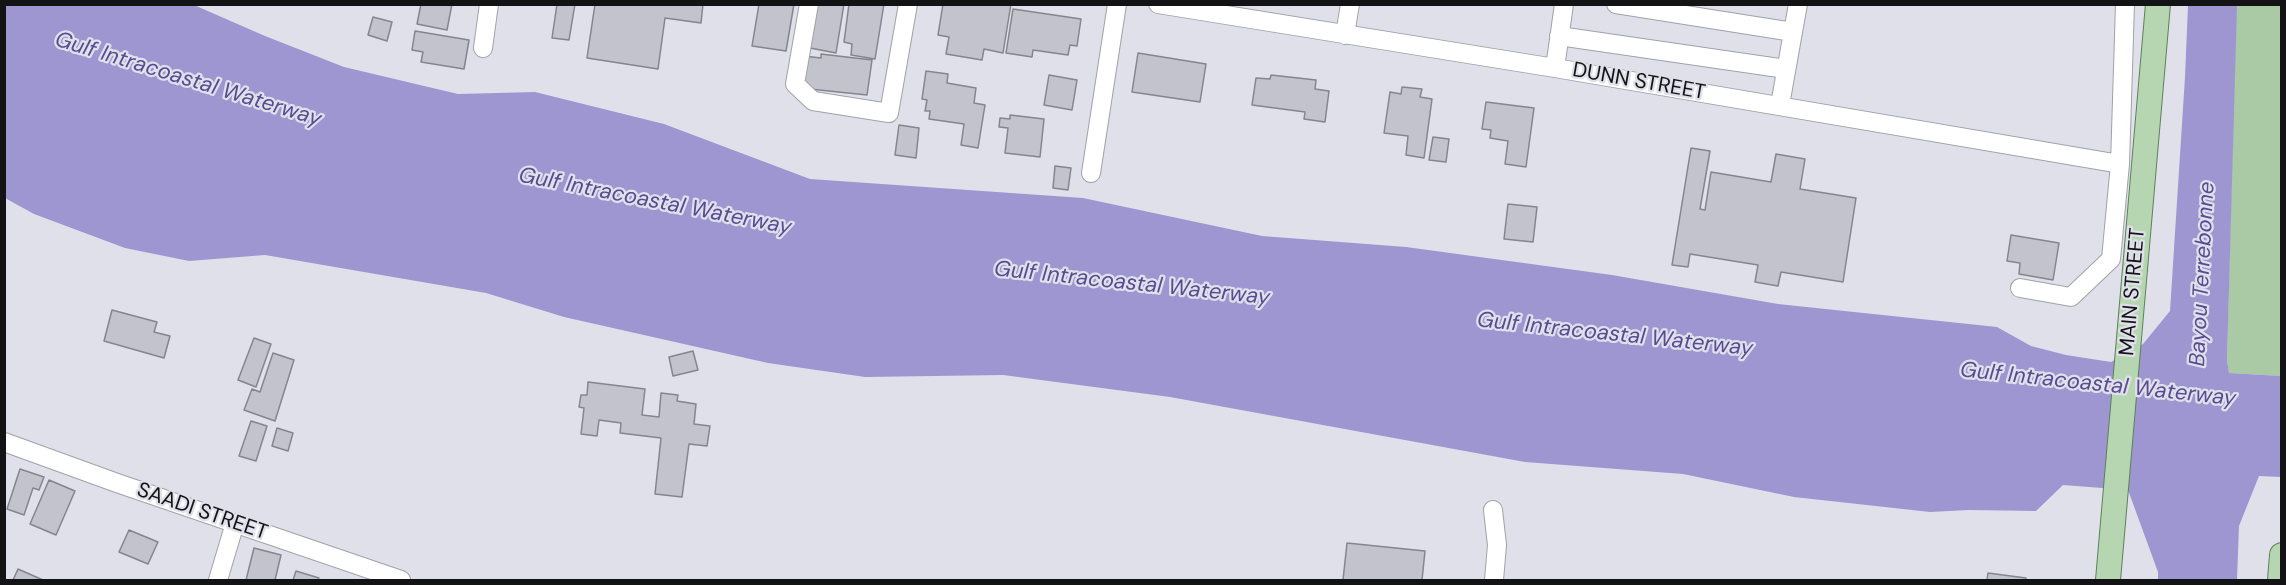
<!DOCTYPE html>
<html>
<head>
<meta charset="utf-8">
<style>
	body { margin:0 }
	#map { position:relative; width:2286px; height:585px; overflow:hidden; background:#e0e0ea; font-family:"DM Sans",sans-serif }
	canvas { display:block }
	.frame { position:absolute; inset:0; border:6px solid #131316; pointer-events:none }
</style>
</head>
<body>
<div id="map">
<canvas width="2286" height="585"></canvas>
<div class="frame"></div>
</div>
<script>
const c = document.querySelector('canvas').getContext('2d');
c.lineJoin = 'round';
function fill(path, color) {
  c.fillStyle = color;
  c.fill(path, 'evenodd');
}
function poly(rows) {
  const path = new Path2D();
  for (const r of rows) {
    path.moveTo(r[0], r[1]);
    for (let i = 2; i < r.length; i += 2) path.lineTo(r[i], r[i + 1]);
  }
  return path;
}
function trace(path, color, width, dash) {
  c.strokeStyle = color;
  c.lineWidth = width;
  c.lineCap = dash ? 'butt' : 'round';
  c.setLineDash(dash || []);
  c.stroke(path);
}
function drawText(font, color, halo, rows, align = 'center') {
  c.font = font + ' "DM Sans",sans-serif';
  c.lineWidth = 4.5;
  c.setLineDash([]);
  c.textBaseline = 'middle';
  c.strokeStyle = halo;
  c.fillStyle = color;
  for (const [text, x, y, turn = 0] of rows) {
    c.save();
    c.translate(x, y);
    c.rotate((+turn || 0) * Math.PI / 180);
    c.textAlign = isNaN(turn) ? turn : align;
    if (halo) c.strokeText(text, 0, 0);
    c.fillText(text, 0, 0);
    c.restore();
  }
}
fill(poly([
	[2236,5,2281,5,2281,376,2229,373,2227,360]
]), '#aac9a5');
fill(poly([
	[5,5,194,5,265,36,344,67,458,94,535,92,664,124,810,179,1083,198,1262,236,1406,247,1612,275,1778,304,1997,327,2031,346,2066,355,2111,362,2143,344,2170,311,2185,77,2188,5,2237,5,2227,360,2229,373,2281,376,2281,477,2259,476,2239,526,2237,580,2158,580,2158,572,2128,490,2063,485,2036,511,1969,510,1930,512,1794,497,1683,474,1525,462,1170,397,1003,375,865,377,768,363,564,317,486,293,265,255,189,261,125,248,34,214,5,198]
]), '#9d96d1');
const building = poly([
	[421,4,452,4,447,30,417,24,421,4],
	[557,4,575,4,569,40,552,38,557,4],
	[595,4,703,4,701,23,665,18,658,69,587,58,595,4],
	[759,4,794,4,786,51,752,46,759,4],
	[811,4,844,4,836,53,810,48,811,4],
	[849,4,884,4,875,59,851,55,852,44,844,42,849,4],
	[943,4,1011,4,1003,53,984,49,982,60,946,54,949,37,938,35,943,4],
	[1013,9,1081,19,1077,46,1070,45,1068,55,1033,50,1032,57,1006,53,1013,9],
	[373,17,392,22,387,41,368,35,373,17],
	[415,31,469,40,464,69,421,62,423,52,412,50,415,31],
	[1138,53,1206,64,1200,102,1132,92,1138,53],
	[821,54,872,60,867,95,800,88,804,56,821,58,821,54],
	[926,71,948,74,947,83,976,88,974,103,985,105,978,148,961,145,964,124,929,119,930,111,925,111,927,100,922,99,926,71],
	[1049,75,1077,80,1072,110,1044,105,1049,75],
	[1271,75,1316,80,1315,89,1329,91,1325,122,1304,119,1305,112,1252,105,1256,78,1270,79,1271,75],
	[1402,87,1422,89,1420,97,1432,99,1424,158,1406,155,1408,136,1384,133,1390,92,1401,94,1402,87],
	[1486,102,1534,108,1526,167,1505,164,1508,141,1490,138,1491,130,1482,129,1486,102],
	[1010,115,1044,119,1040,157,1005,153,1008,128,999,127,1000,118,1010,119,1010,115],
	[899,125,919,128,916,158,895,155,899,125],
	[1433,137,1449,139,1446,162,1429,160,1433,137],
	[1691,148,1710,151,1700,209,1705,210,1711,172,1771,182,1776,154,1805,159,1800,189,1856,198,1843,282,1781,272,1778,286,1755,282,1758,265,1690,254,1688,267,1672,265,1691,148],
	[1055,166,1071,168,1068,190,1053,188,1055,166],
	[1508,204,1537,207,1533,242,1504,239,1508,204],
	[2011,235,2059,243,2053,280,2019,274,2020,263,2007,261,2011,235],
	[112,310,157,322,154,332,170,336,164,358,104,341,112,310],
	[254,338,271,344,256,387,238,380,254,338],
	[693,351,698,370,673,376,669,357,693,351],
	[273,353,294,360,275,421,244,410,252,389,260,392,273,353],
	[588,382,645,389,642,415,659,417,661,393,678,395,677,401,696,404,694,424,710,426,707,446,689,444,682,497,655,494,661,438,620,433,621,423,599,420,597,436,581,434,584,408,579,407,581,395,587,395,588,382],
	[251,421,267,426,256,461,239,456,251,421],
	[277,428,293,433,288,451,272,446,277,428],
	[20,469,44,477,39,490,33,488,24,515,7,509,20,469],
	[49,480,75,491,56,535,30,524,49,480],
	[129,530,158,542,148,564,119,552,129,530],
	[1347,543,1425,551,1422,580,1343,580,1347,543],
	[254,548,281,555,275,580,246,580,254,548],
	[18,569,43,580,13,580,18,569],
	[296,571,319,578,318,580,293,580,296,571],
	[1988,573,2026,578,2026,580,1987,580,1988,573]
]);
fill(building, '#c3c3cd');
trace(building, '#85858e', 1.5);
const minor = poly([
	[809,4,795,84,813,101,889,113,908,4],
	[1158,4,1555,68,2120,164],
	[1616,4,1793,32],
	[1345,35,1350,4],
	[1559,36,1786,69],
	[483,48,489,4],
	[1555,68,1564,4],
	[1780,105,1798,4],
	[1091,173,1117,4],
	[2020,288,2071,297,2111,259,2120,164,2125,4],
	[4,442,117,483,401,580],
	[1493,510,1497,545,1494,580],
	[218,580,235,523]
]);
const major = poly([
	[2108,580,2158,4],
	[2280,580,2282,555]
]);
trace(minor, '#a1a1aa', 20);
trace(major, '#5c8058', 26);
trace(minor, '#fff', 18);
trace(major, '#b5d6b0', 24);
drawText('21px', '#131316', '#e0e0ea', [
	["DUNN STREET",1639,82,10],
	["MAIN STREET",2133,292,-85],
	["SAADI STREET",202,512,19]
]);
drawText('italic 22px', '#584a93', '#e0e0ea', [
	["Gulf Intracoastal Waterway",188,80,17],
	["Gulf Intracoastal Waterway",655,202,11],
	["Bayou Terrebonne",2203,274,-87],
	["Gulf Intracoastal Waterway",1132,284,6],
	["Gulf Intracoastal Waterway",1615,335,6],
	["Gulf Intracoastal Waterway",2098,385,6]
]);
</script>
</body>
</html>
